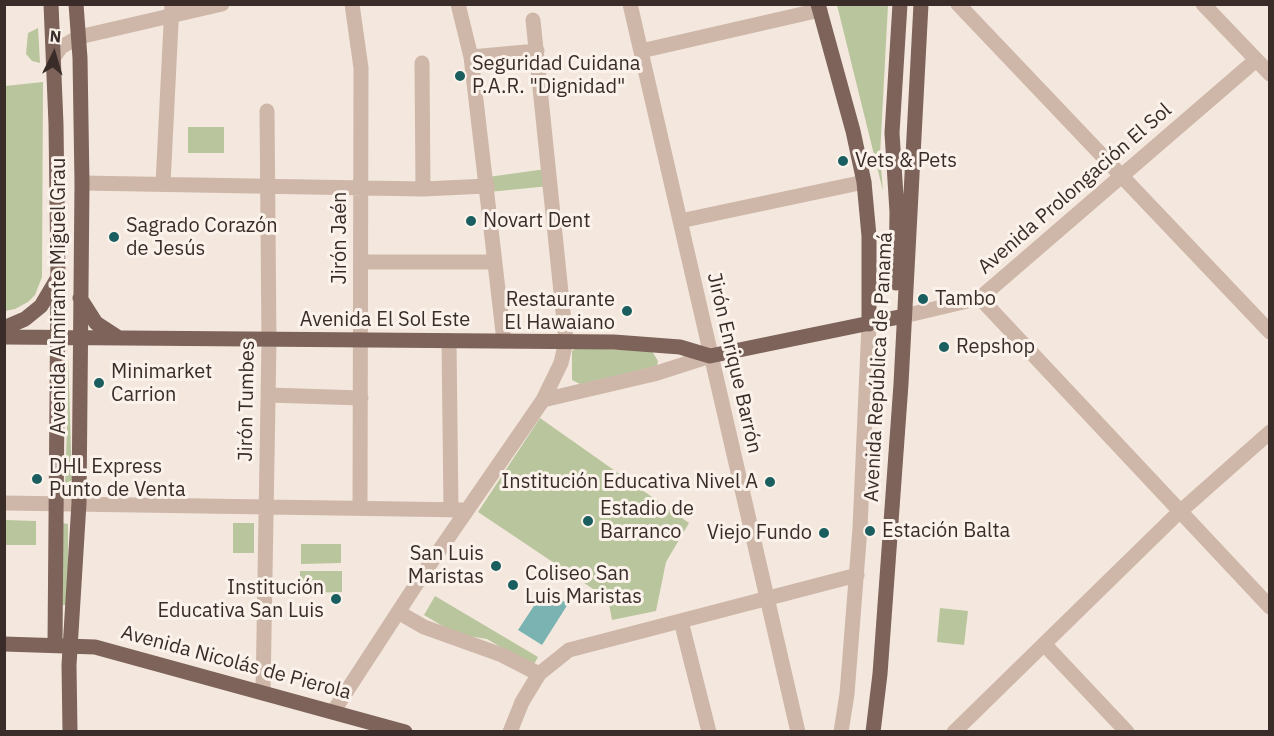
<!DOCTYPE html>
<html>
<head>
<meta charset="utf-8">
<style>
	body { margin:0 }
	#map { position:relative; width:1274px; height:736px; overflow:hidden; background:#f4e8de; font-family:"IBM Plex Sans",sans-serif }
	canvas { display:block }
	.frame { position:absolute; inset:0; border:6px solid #3a2d29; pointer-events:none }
	.north { position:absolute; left:24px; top:24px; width:60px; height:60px; -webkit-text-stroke:4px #fbf3eb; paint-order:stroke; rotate:5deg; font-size:16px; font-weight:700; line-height:24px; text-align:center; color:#3a2d29 }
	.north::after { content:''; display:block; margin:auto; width:21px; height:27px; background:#3a2d29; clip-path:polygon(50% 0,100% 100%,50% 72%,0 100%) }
</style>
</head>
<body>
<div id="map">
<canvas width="1274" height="736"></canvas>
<div class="frame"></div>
<div class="north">N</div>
</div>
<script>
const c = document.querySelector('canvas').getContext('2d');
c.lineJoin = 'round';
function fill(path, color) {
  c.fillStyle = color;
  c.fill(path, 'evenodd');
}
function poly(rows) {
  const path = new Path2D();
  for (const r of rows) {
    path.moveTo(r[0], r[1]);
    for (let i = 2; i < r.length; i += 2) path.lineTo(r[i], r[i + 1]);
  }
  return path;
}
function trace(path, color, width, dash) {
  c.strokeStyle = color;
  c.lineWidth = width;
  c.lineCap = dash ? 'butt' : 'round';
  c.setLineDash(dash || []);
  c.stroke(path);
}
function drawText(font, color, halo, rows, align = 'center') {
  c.font = font + ' "IBM Plex Sans",sans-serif';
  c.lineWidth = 6;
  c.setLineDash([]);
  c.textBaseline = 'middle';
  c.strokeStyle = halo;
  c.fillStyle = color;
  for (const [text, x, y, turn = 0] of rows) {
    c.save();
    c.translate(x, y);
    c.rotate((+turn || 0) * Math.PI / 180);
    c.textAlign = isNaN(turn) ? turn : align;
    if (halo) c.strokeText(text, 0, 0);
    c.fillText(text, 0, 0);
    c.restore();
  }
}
fill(poly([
	[837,5,888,5,880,155,883,191],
	[38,28,40,63,32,61,26,54,28,33],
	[43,82,42,277,35,295,28,302,15,309,5,311,5,86],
	[188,127,224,127,224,153,188,153],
	[546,169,549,186,489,192,488,177],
	[576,348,652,351,658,361,657,366,580,384,572,380,572,351],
	[68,354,72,480,65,484,68,402],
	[540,418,689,523,666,562,656,611,612,620,608,599,478,512],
	[5,520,36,521,36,545,5,545],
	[62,523,68,524,68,605,63,605],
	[233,523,254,523,254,553,233,553],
	[301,544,341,544,341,563,301,564],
	[300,571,342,571,342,592,300,593],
	[435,596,538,657,533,666,487,639,456,634,424,615],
	[940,608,968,611,964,645,937,642]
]), '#b9c59c');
fill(poly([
	[545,589,568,604,542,645,518,630]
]), '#7bb3b3');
trace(poly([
	[352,4,361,68,360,508],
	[458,4,471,57,504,341],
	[630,4,798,732],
	[958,4,1270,332],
	[1203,4,1270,74],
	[641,51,820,10],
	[54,57,61,47,79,37,222,4],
	[471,57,537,51],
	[422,63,423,189],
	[82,183,423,189,487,186],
	[163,184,172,4],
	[680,221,864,182],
	[361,262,495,262],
	[980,298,1270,607],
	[904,316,980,298,1256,60],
	[449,341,451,510],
	[269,395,361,398],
	[543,400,654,374,710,356],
	[4,503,467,510],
	[398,612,424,627,502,655,539,674],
	[681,621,709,732],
	[1044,644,1127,732],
	[263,693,269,341,267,111],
	[333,712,421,577,543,400,561,363,566,341,533,20],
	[510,732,522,702,539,674,569,650,857,575],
	[841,732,847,694,860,528,869,324],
	[954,732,1174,517,1270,432]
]), '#ceb7a9', 15);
trace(poly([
	[51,4,56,124,58,277,55,644],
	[818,4,853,131,864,182,869,236,869,324],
	[896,283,897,212,892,133,900,4],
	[80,298,96,323,119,338],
	[4,328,25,319,41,306,57,279],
	[4,337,614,342,680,347,710,356,904,316],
	[4,644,95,647,405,732],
	[70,732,69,665,79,503,82,183,80,58,76,4],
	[873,732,880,674,901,384,921,4]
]), '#7d6359', 15);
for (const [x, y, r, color] of [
	[460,76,6,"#1b5e5f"],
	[843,161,6,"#1b5e5f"],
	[471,221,6,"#1b5e5f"],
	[114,237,6,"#1b5e5f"],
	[923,299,6,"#1b5e5f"],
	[627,311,6,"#1b5e5f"],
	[944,347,6,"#1b5e5f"],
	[99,383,6,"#1b5e5f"],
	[37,479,6,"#1b5e5f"],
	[770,482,6,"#1b5e5f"],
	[588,521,6,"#1b5e5f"],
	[870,531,6,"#1b5e5f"],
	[824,533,6,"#1b5e5f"],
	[496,566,6,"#1b5e5f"],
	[513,585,6,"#1b5e5f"],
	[336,599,6,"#1b5e5f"]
]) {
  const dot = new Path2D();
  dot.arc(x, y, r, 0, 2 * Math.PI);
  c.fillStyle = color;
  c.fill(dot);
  trace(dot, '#fbf3eb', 2);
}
drawText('20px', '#3a2d29', '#fbf3eb', [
	["Seguridad Cuidana",472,64],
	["P.A.R. \"Dignidad\"",472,87],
	["Vets & Pets",855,161],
	["Novart Dent",483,221],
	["Sagrado Corazón",126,226],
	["de Jesús",126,249],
	["Tambo",935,299],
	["Restaurante",615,300,"right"],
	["El Hawaiano",615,323,"right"],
	["Repshop",956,347],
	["Minimarket",111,372],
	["Carrion",111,395],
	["DHL Express",49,467],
	["Punto de Venta",49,490],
	["Institución Educativa Nivel A",758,482,"right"],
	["Estadio de",600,509],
	["Barranco",600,532],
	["Estación Balta",882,531],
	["Viejo Fundo",812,533,"right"],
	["San Luis",484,554,"right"],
	["Maristas",484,577,"right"],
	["Coliseo San",525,574],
	["Luis Maristas",525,597],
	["Institución",324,588,"right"],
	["Educativa San Luis",324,611,"right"]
], 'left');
drawText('20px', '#3a2d29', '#fbf3eb', [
	["Avenida Prolongación El Sol",1075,189,-41],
	["Jirón Jaén",340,238,-90],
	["Avenida Almirante Miguel Grau",59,296,-90],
	["Avenida El Sol Este",385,320],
	["Jirón Enrique Barrón",734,363,77],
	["Avenida República de Panamá",879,367,-87],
	["Jirón Tumbes",247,401,-89],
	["Avenida Nicolás de Pierola",236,663,15]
]);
</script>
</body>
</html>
